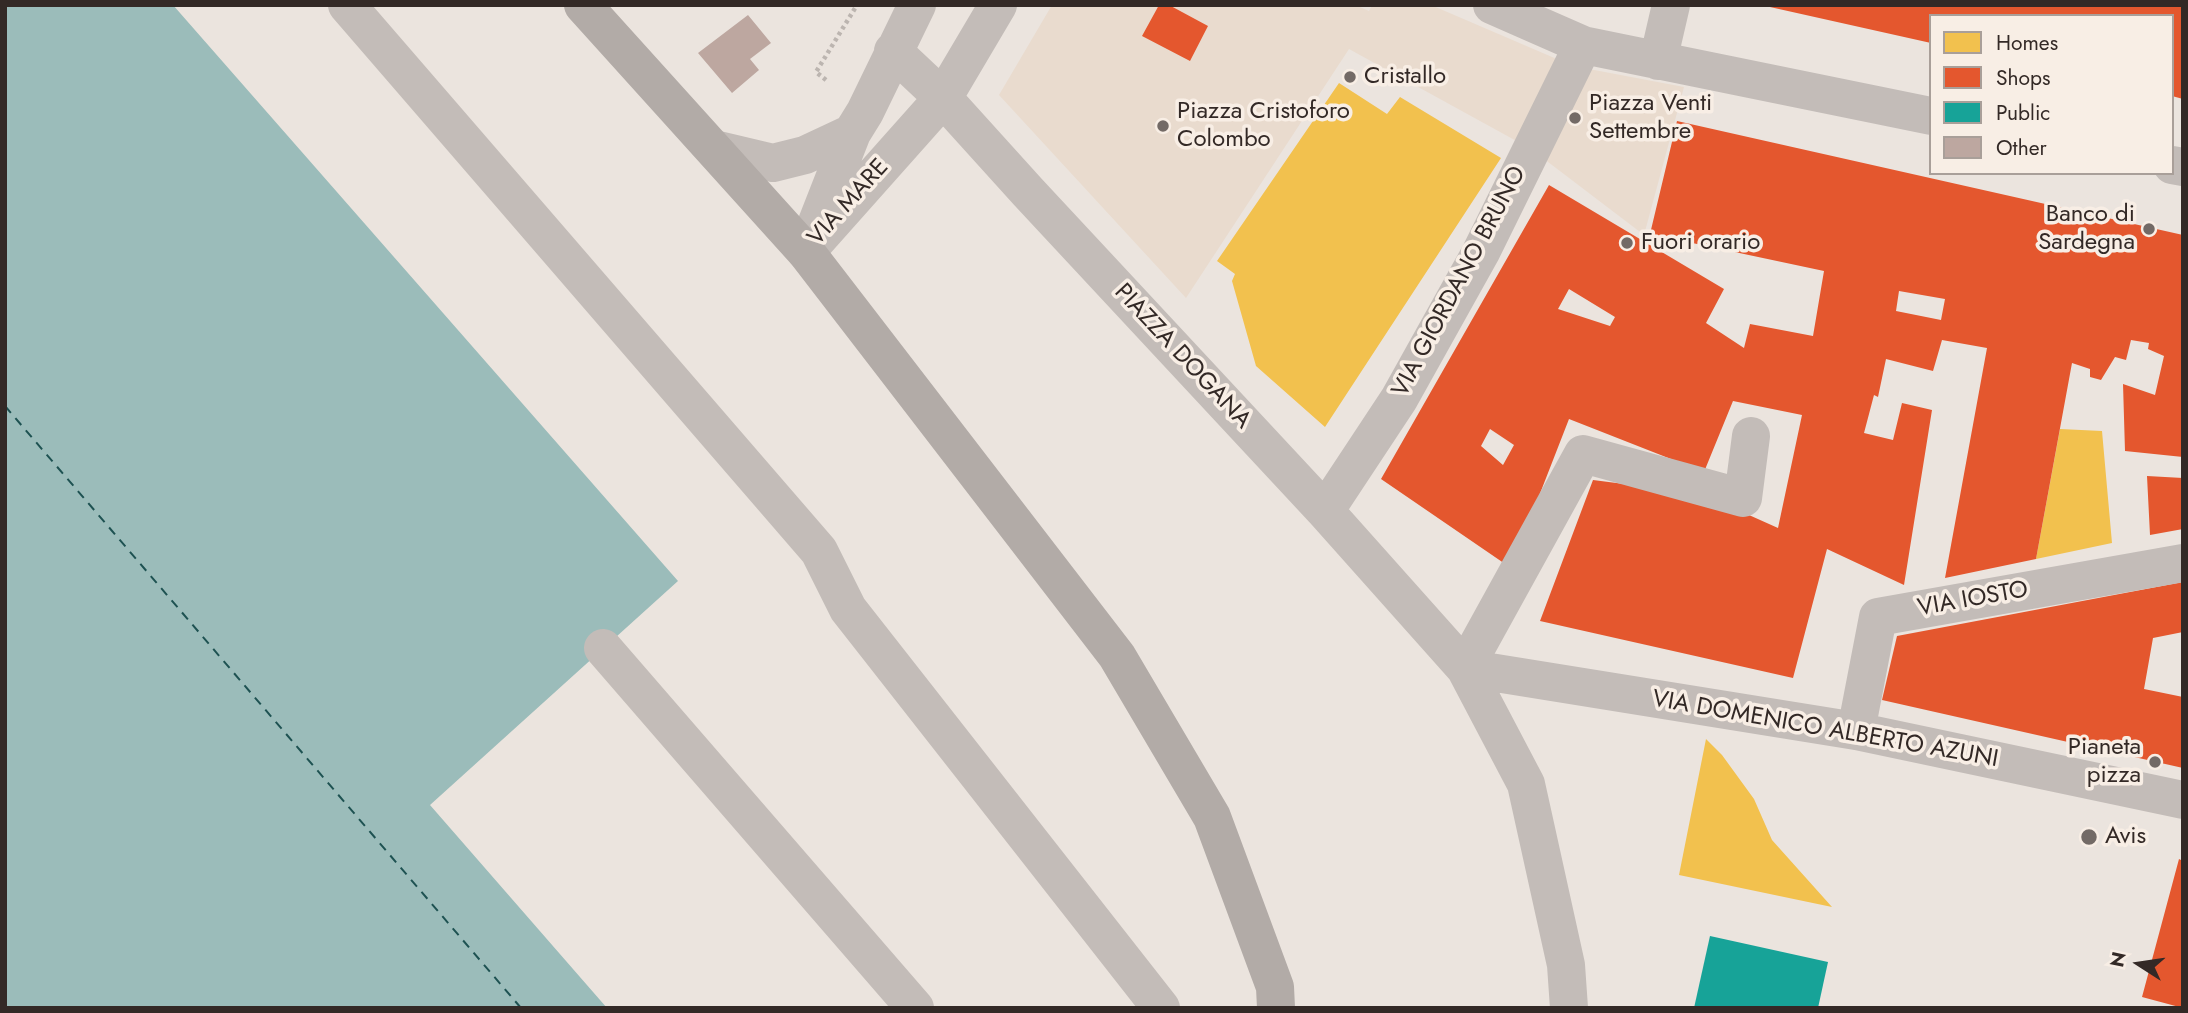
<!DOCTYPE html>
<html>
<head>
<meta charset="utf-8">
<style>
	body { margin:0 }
	#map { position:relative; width:2188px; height:1013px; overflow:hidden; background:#ebe4de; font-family:Jost,sans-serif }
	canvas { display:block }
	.frame { position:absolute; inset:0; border:7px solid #332926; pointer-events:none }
	.legend { position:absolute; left:1929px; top:14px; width:245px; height:161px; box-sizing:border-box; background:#f8eee5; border:2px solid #a99f99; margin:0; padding:9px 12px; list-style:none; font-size:21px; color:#332926 }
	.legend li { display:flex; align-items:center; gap:14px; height:35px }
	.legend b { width:35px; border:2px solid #a99f99 }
	.north { position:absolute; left:2104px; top:929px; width:70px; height:70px; -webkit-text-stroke:5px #f8eee5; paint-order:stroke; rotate:282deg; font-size:19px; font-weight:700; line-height:28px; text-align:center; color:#332926 }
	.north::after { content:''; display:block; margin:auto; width:24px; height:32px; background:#332926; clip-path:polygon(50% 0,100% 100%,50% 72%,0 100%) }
</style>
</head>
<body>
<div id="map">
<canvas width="2188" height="1013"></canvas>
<div class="frame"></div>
<ul class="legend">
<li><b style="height:19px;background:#f2c14e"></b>Homes</li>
<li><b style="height:19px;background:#e4572e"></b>Shops</li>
<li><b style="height:19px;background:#17a398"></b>Public</li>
<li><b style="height:19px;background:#bda7a0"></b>Other</li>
</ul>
<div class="north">N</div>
</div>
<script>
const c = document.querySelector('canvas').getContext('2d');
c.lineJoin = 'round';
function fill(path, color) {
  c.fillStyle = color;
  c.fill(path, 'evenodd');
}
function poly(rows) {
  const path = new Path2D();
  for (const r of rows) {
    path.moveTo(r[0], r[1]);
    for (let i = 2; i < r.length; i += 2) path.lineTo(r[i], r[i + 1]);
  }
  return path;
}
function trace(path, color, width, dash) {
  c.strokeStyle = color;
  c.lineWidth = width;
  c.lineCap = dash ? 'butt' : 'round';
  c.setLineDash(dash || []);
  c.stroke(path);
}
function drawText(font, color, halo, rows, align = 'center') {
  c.font = font + ' Jost,sans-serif';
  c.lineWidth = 7;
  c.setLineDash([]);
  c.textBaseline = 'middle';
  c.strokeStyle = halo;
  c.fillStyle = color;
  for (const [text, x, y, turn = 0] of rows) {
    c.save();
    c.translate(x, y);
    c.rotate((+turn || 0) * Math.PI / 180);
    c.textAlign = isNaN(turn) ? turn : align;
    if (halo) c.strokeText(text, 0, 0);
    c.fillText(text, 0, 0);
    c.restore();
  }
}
fill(poly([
	[1052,5,1355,5,1369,11,1372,5,1431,5,1573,66,1684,87,1644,235,1531,149,1349,49,1186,298,999,95]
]), '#e9dbce');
fill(poly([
	[5,5,173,5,678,581,430,805,607,1008,5,1008]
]), '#9bbcba');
fill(poly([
	[1339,83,1387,114,1400,97,1501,158,1325,427,1256,366,1232,281,1235,274,1217,261],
	[2060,429,2102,431,2112,543,2036,559],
	[1706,739,1722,755,1754,799,1772,840,1832,907,1679,875]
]), '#f2c14e');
fill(poly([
	[1159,5,1169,5,1208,26,1190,61,1142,36],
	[1761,5,2183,5,2183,99,2172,96,2172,16,1931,16,1931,43],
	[1677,121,2183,235,2183,457,2125,451,2123,384,2155,395,2164,356,2148,349,2149,343,2131,340,2126,360,2115,357,2101,380,2090,377,2090,369,2072,363,2036,559,1945,578,1987,348,1942,340,1933,371,1886,359,1878,397,1874,395,1864,433,1893,440,1902,403,1932,410,1904,585,1827,549,1793,678,1540,621,1593,480,1702,494,1778,528,1802,415,1733,401,1704,472,1569,419,1511,568,1381,479,1549,185,1724,289,1706,323,1744,348,1750,324,1813,336,1824,271,1650,234],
	[1569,289,1615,317,1610,326,1558,309],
	[1899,291,1945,299,1941,320,1896,311],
	[1490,429,1514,445,1503,465,1481,446],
	[2147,476,2183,478,2183,529,2150,535],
	[2183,582,2183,632,2153,638,2144,689,2183,697,2183,768,1882,700,1897,636],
	[2179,859,2183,861,2183,1008,2142,997]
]), '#e4572e');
fill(poly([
	[1710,936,1828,962,1818,1008,1694,1008]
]), '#17a398');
trace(poly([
	[5,406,521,1008]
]), '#1e5252', 2, [9, 7]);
fill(poly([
	[748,15,771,43,750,59,759,70,732,93,698,53]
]), '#bda7a0');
trace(poly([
	[826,80,816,72,857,5]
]), '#bcb5b0', 4.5, [3.5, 3.5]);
trace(poly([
	[347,5,819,551,848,609,1161,1008],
	[1492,5,1583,45,1931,116],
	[893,51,943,98,1028,192,1325,511,1465,668,1526,784,1566,965,1569,1008],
	[1658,61,1671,5],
	[714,149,773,163,805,155,852,133],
	[2172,165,2183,167],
	[814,230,852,133,865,112,917,5],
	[806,252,943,98,998,5],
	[1325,511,1399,399,1481,252,1583,45],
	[603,648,915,1008],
	[1465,668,1856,731,2183,800],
	[1465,668,1583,454,1743,498,1751,436],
	[1856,731,1878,617,2183,563]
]), '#c3bcb8', 38);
trace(poly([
	[583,5,806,252,1117,656,1212,817,1275,987,1276,1008]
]), '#b2aba7', 38);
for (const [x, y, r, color] of [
	[1350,77,7,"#736a66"],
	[1575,118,7,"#736a66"],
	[1163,126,7,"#736a66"],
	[2149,229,7,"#736a66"],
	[1627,243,7,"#736a66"],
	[2155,762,7,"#736a66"],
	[2089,837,9,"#736a66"]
]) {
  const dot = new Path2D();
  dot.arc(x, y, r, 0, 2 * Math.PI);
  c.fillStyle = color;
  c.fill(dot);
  trace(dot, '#f8eee5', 2.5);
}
drawText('24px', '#332926', '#f8eee5', [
	["Cristallo",1364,77],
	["Piazza Venti",1589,104],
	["Settembre",1589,132],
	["Piazza Cristoforo",1177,112],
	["Colombo",1177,140],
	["Banco di",2135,215,"right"],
	["Sardegna",2135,243,"right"],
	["Fuori orario",1641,243],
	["Pianeta",2141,748,"right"],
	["pizza",2141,776,"right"],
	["Avis",2105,837]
], 'left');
drawText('24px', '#332926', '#f8eee5', [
	["VIA MARE",849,203,-48],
	["VIA GIORDANO BRUNO",1460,282,-62],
	["PIAZZA DOGANA",1182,357,47],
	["VIA IOSTO",1973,600,-10],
	["VIA DOMENICO ALBERTO AZUNI",1825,730,10]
]);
</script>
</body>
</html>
